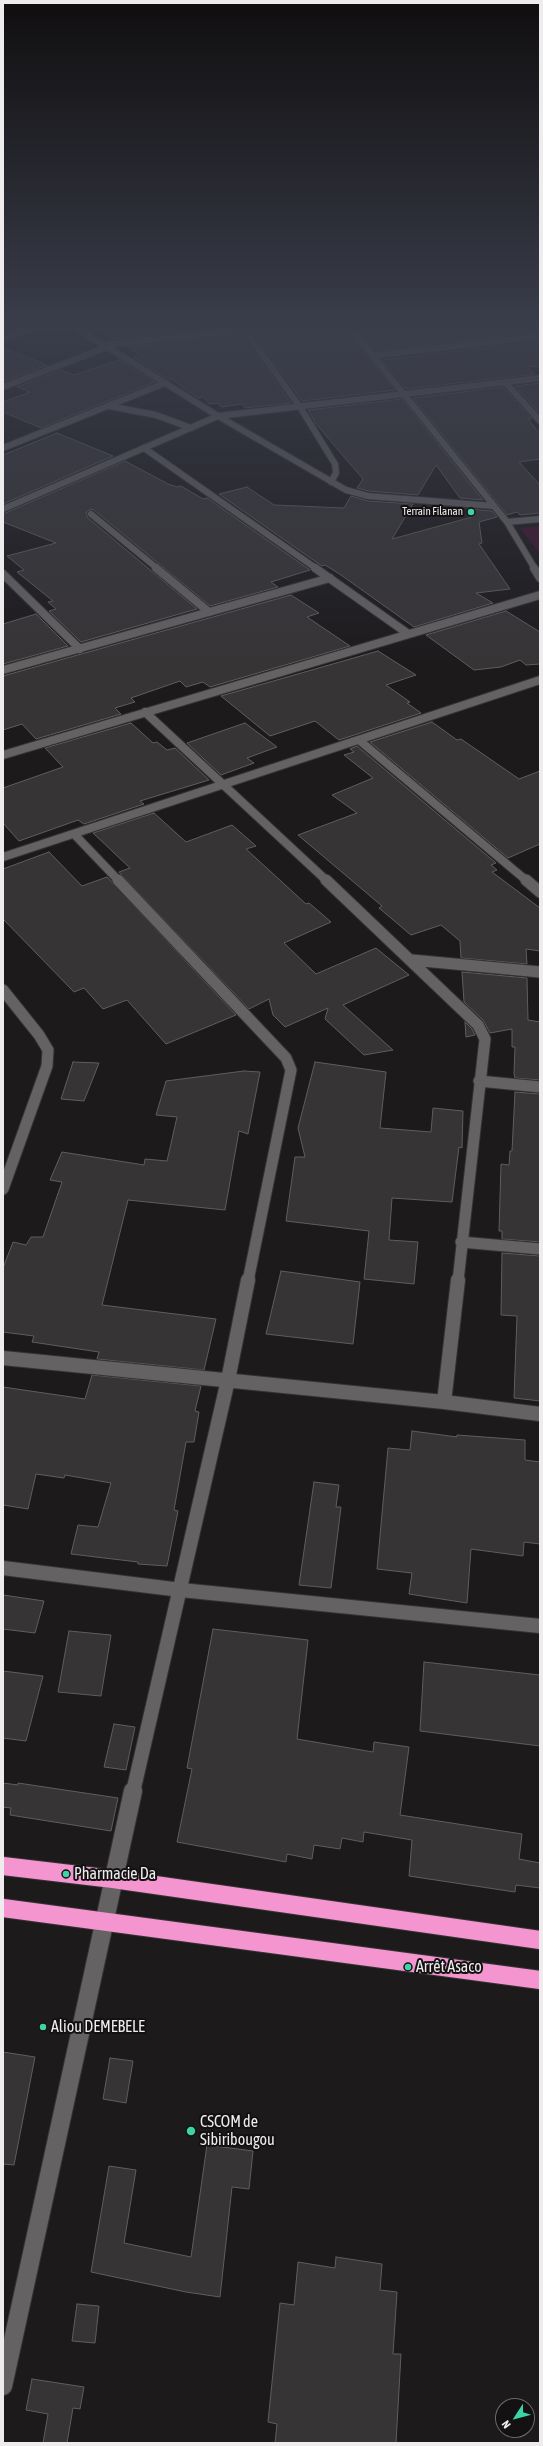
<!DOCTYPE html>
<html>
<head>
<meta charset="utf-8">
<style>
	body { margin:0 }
	#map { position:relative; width:543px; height:2446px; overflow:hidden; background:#1d1a1c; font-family:"Asap Condensed",sans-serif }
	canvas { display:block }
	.frame { position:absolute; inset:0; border:4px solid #eeeced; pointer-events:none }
	.north { position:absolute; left:495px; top:2398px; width:40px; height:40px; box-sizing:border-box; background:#141113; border:1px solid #6b696a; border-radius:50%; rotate:234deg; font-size:11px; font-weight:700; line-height:16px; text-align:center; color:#eeeced }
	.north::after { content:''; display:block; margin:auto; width:14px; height:18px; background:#3cd4a4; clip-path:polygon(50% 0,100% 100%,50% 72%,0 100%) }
</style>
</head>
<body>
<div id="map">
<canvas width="543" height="2446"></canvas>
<div class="frame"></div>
<div class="north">N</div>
</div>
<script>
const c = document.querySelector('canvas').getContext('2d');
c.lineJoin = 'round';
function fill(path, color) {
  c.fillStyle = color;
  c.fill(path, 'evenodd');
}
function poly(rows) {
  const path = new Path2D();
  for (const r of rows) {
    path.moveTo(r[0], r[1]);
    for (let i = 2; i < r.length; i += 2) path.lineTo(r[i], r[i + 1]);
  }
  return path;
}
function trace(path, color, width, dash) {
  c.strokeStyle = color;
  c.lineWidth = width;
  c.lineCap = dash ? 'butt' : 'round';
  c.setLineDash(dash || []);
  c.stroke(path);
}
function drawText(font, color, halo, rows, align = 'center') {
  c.font = font + ' "Asap Condensed",sans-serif';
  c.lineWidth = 4;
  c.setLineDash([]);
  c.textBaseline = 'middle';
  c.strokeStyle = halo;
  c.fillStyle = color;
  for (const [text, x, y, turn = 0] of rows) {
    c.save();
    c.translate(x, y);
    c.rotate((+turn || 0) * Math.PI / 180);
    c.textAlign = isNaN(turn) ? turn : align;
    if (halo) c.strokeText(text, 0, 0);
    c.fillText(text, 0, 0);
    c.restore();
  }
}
fill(poly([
	[540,526,540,554,520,528]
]), '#3e1430');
const building = poly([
	[87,325,238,325,113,339,87,325],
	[294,325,300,325,307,333,345,329,395,390,302,401,253,333,285,330,294,325],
	[421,325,528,325,534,332,375,351,360,333,421,325],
	[242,334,291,403,245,408,242,404,221,407,218,403,209,404,204,397,198,398,171,379,169,380,133,357,143,356,127,347,242,334],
	[540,341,540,366,527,367,535,374,406,389,382,360,540,341],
	[3,348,47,365,5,381,3,380,3,348],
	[119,360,155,382,41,428,3,412,3,402,30,392,17,387,61,370,74,375,119,360],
	[540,383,540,414,515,386,540,383],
	[503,387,532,419,528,419,540,434,540,459,519,462,540,485,540,513,520,515,517,512,507,515,413,398,503,387],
	[402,399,483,500,460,498,436,465,418,495,369,491,357,488,363,479,316,424,308,410,402,399],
	[57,433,113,456,3,504,3,455,57,433],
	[125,461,168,484,177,487,181,486,203,499,207,498,310,570,271,582,278,587,210,606,94,510,90,509,86,513,88,518,197,609,81,642,49,611,56,609,48,602,53,601,17,572,24,570,7,556,56,543,3,522,3,514,125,461],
	[247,487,274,505,344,508,351,496,368,501,413,504,392,539,472,517,467,509,492,511,497,517,479,522,482,543,479,544,510,589,476,593,493,603,414,627,341,575,325,565,322,566,316,562,219,494,247,487],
	[291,595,319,613,307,617,350,646,210,687,203,682,186,687,180,681,131,698,135,702,115,708,121,714,36,739,22,724,3,730,3,676,291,595],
	[506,611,540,632,540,664,526,665,520,660,501,667,474,670,426,635,506,611],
	[36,614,68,646,3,664,3,624,36,614],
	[378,651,416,675,386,685,410,702,407,703,421,713,339,740,315,721,270,736,221,696,378,651],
	[432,722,457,740,461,739,519,779,540,771,540,844,508,858,370,742,432,722],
	[131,723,153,743,157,742,167,750,175,748,209,780,140,801,144,804,84,824,78,820,19,841,3,823,3,788,63,767,45,748,131,723],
	[245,723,277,747,247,758,254,763,221,775,187,743,245,723],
	[357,746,496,863,491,865,497,870,492,872,540,908,540,951,526,949,527,964,461,958,460,941,441,925,411,935,379,908,382,906,298,835,357,813,332,795,373,778,344,755,354,752,350,749,357,746],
	[154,813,186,842,232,825,256,846,246,849,306,904,309,903,331,922,284,943,316,974,376,948,409,975,343,1005,393,1050,364,1055,325,1019,328,1008,285,1027,273,1015,269,999,249,1009,119,872,130,868,93,833,154,813],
	[49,852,82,886,107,877,236,1015,166,1044,127,1000,103,1009,84,988,74,992,3,919,3,869,49,852],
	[462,972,527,978,528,1020,540,1022,540,1080,515,1078,514,1074,515,1047,512,1047,512,1029,490,1033,483,1020,464,1002,462,972],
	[465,1022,472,1029,475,1035,466,1037,465,1022],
	[73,1062,99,1063,84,1101,61,1099,73,1062],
	[315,1062,386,1072,380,1128,431,1132,433,1108,463,1111,462,1148,459,1147,452,1202,392,1198,389,1240,418,1242,414,1284,364,1279,369,1231,286,1221,295,1157,305,1157,298,1128,315,1062],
	[244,1071,260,1072,248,1134,239,1131,225,1210,128,1200,102,1305,216,1319,204,1370,97,1359,99,1352,32,1342,34,1336,3,1332,3,1268,13,1242,26,1245,31,1237,43,1237,62,1182,50,1180,62,1152,144,1165,145,1159,167,1161,177,1117,156,1115,166,1081,244,1071],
	[515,1092,540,1094,540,1242,502,1239,502,1231,499,1231,501,1164,509,1165,510,1151,512,1151,515,1092],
	[502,1253,540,1256,540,1401,514,1398,517,1316,501,1315,502,1253],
	[281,1271,360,1282,353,1344,266,1334,281,1271],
	[92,1375,201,1386,195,1411,199,1412,194,1442,186,1442,174,1510,178,1511,167,1566,138,1564,138,1562,71,1554,78,1525,98,1527,111,1483,65,1475,64,1478,36,1474,28,1509,3,1505,3,1387,85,1399,92,1375],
	[412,1431,457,1437,457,1435,525,1440,525,1460,540,1462,540,1544,524,1542,523,1556,471,1549,467,1603,409,1594,412,1573,377,1569,388,1448,410,1450,412,1431],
	[314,1482,339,1485,336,1507,341,1507,331,1588,299,1585,314,1482],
	[3,1595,44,1601,35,1633,3,1629,3,1595],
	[213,1629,308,1640,297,1739,373,1752,374,1742,409,1747,400,1815,522,1834,519,1859,540,1863,540,1888,516,1885,515,1892,409,1876,412,1840,364,1832,363,1842,342,1838,340,1849,314,1845,312,1859,287,1854,286,1862,177,1842,192,1769,187,1768,213,1629],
	[69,1631,111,1635,101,1696,58,1692,69,1631],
	[424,1662,540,1675,540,1746,420,1731,424,1662],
	[3,1671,43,1676,26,1741,3,1738,3,1671],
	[114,1724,135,1727,126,1770,104,1767,114,1724],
	[3,1783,18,1785,18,1783,118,1798,111,1831,10,1815,11,1808,3,1807,3,1783],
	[3,2052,35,2057,14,2165,3,2164,3,2052],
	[110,2058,133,2061,126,2103,103,2099,110,2058],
	[207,2145,253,2151,249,2189,232,2187,220,2297,186,2292,91,2272,109,2166,136,2170,124,2243,191,2257,207,2145],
	[336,2257,382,2264,380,2290,397,2292,393,2354,401,2354,396,2443,275,2443,277,2424,268,2422,280,2303,294,2305,298,2262,335,2268,336,2257],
	[77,2304,99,2306,95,2343,72,2341,77,2304],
	[32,2379,84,2387,80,2409,73,2408,67,2443,43,2443,48,2414,26,2410,32,2379]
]);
fill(building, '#373436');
trace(building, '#615d5f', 1);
const minorFar4 = poly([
	[72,325,218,416,346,490,368,496,494,506],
	[348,325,507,522,535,569],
	[245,330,300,407,335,464,336,473,331,482],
	[3,339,41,325],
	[104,345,284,325],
	[372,356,540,336],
	[505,382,540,421],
	[3,387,107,347],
	[109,406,156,415,191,428],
	[3,448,165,383],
	[144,448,317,569],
	[3,509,218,416,540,378],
	[91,514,158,569],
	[507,522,540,519]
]);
const minorFar3 = poly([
	[156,568,209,612],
	[315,568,407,633],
	[534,568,540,578],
	[3,574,80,649],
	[3,670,330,578],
	[145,712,327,881],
	[359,740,527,881],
	[3,755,540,595],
	[74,834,119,881],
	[3,857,540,680]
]);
const minorFar2 = poly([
	[118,880,286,1058,291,1070,248,1281],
	[326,880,478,1025,485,1039,458,1281],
	[526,880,540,892],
	[412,960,540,972],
	[3,990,39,1035,48,1050,47,1066,3,1189],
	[479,1081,540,1087],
	[461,1242,540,1249]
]);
const minorFar1 = poly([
	[3,1358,444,1402,540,1414],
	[444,1402,458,1280],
	[3,1568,181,1590,540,1626],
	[133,1792,228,1380,248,1280]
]);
const minor = poly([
	[3,2386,133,1791]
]);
const highway = poly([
	[3,1866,113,1879,540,1940],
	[3,1908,540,1980]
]);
trace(minorFar4, '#353435', 8);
trace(minorFar3, '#353435', 10);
trace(minorFar2, '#353435', 13);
trace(minorFar1, '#353435', 16);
trace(minor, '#353435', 20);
trace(highway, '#353435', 20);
trace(minorFar4, '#656264', 6);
trace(minorFar3, '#656264', 8);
trace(minorFar2, '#656264', 11);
trace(minorFar1, '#656264', 14);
trace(minor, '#656264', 18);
trace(highway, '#f495d0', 18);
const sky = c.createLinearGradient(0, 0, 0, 668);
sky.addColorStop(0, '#100e0f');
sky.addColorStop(0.49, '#3a3e4b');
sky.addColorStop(1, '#3a3e4b00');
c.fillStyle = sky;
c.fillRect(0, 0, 543, 668);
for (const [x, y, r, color] of [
	[471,512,4,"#3cd4a4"],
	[66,1874,4,"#3cd4a4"],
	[408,1967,4,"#3cd4a4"],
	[43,2027,4,"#3cd4a4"],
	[191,2131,5,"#3cd4a4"]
]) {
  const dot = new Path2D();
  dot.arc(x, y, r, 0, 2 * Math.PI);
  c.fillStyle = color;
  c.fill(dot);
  trace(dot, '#141113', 1.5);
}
drawText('11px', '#eeeced', '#141113', [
	["Terrain Filanan",463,512]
], 'right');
drawText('16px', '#eeeced', '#141113', [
	["Pharmacie Da",74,1874],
	["Arrêt Asaco",416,1967],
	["Aliou DEMEBELE",51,2027],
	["CSCOM de",200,2122],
	["Sibiribougou",200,2140]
], 'left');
</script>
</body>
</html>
